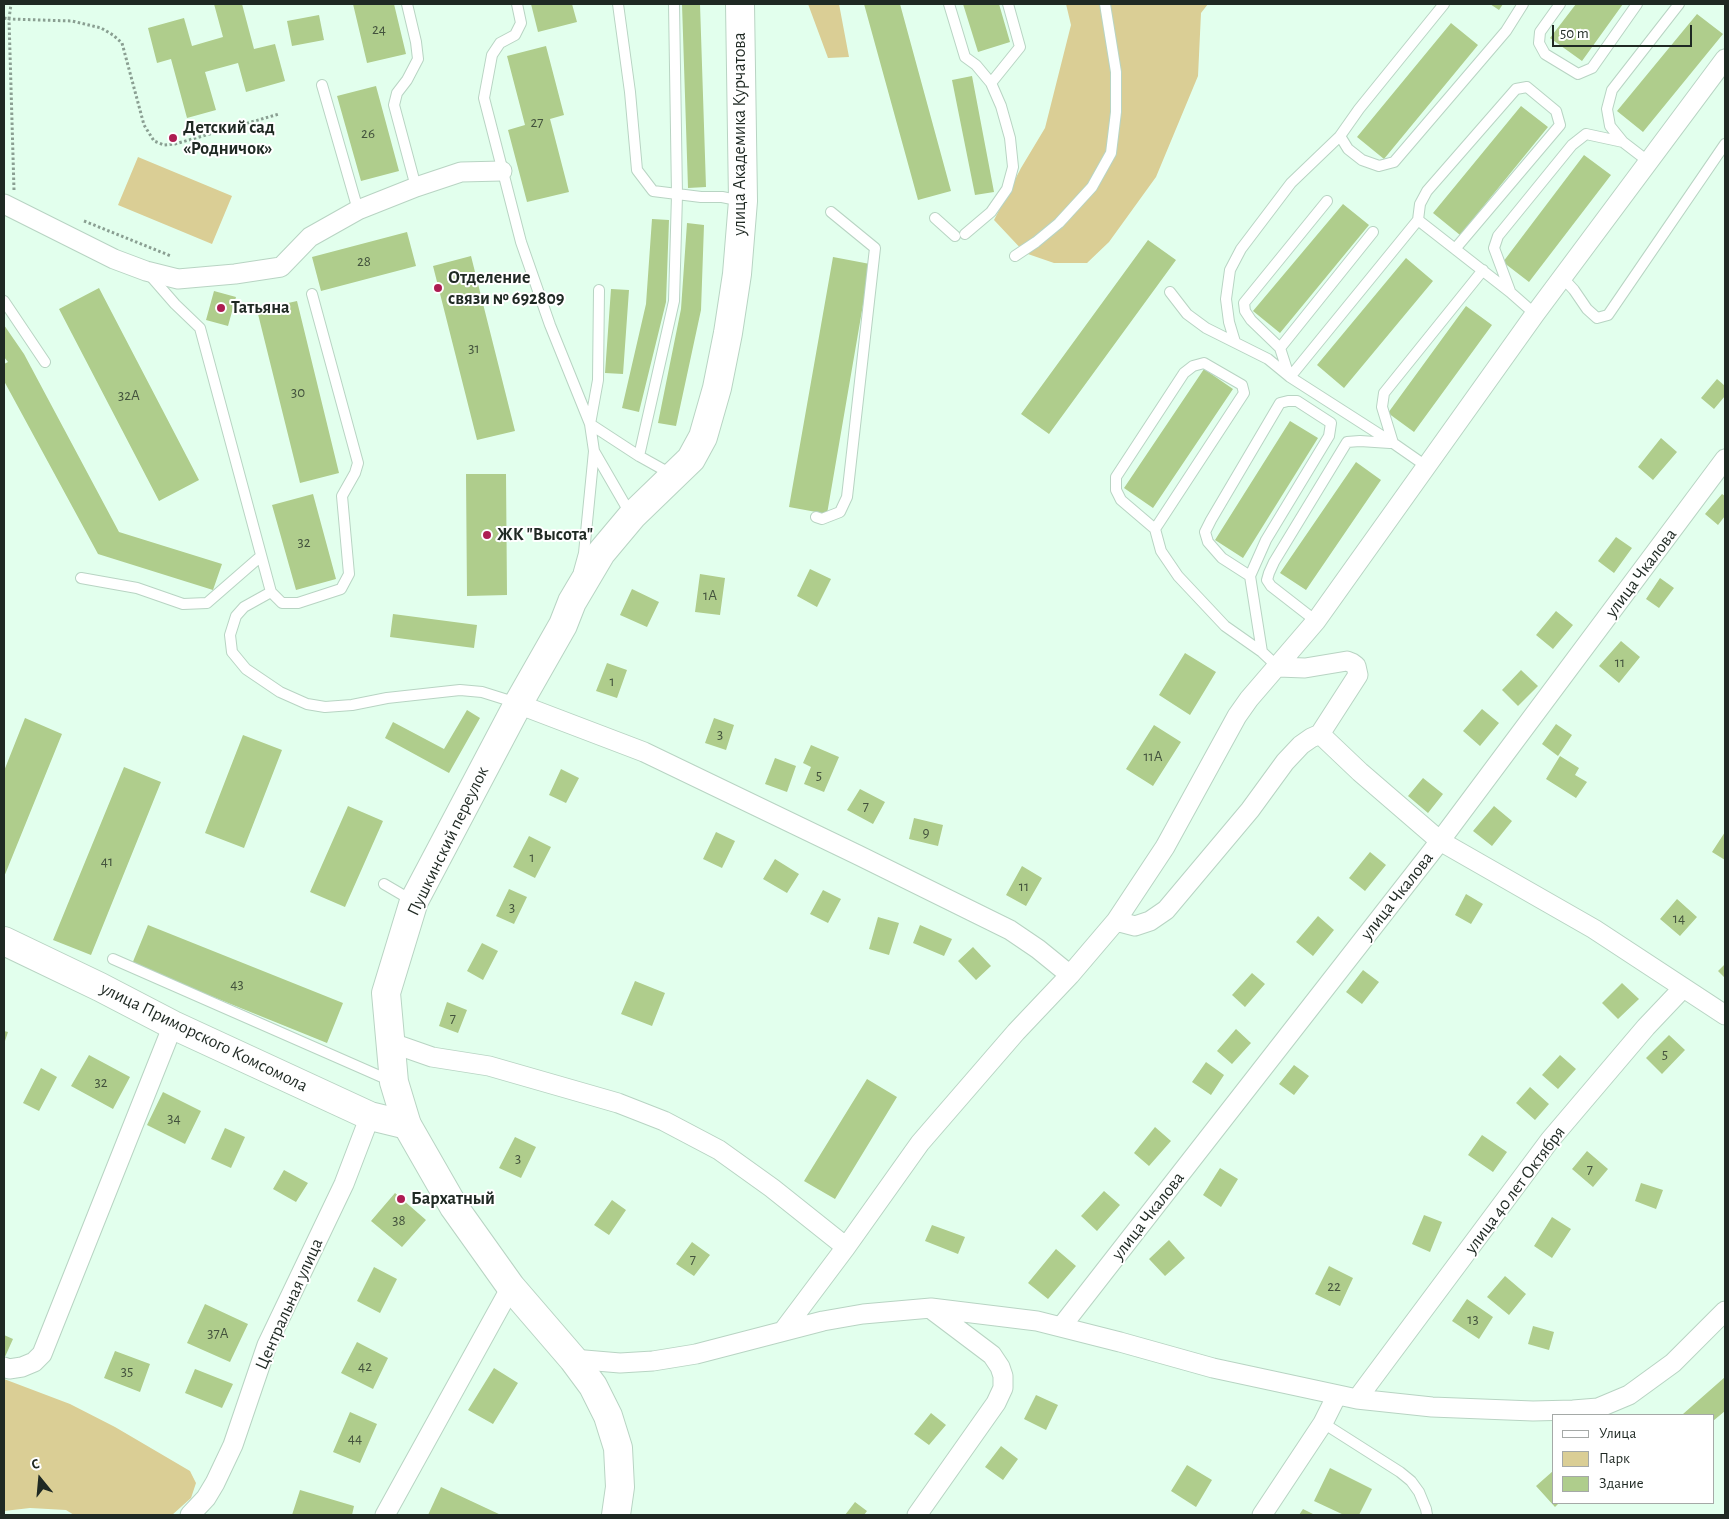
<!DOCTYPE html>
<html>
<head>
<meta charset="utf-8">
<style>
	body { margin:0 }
	#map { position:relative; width:1729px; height:1519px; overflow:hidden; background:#e2ffed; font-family:"Alegreya Sans",sans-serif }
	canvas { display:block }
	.frame { position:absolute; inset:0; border:5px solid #1f2923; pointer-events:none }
	.legend { position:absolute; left:1552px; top:1414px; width:162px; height:90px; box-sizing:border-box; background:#fff; border:1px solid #a5a9a7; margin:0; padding:6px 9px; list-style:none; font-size:15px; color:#1f2923 }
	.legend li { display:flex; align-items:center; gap:10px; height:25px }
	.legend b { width:25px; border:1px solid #a5a9a7 }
	.north { position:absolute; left:15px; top:1454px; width:50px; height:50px; -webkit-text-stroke:4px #fff; paint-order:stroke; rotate:343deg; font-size:14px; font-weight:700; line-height:20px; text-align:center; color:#1f2923 }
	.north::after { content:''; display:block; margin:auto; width:18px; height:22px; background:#1f2923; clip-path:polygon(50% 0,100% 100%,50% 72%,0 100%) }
	.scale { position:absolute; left:1552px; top:25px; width:140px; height:22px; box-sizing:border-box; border:2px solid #1f2923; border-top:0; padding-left:6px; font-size:15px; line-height:18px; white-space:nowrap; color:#1f2923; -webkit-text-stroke:4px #fff; paint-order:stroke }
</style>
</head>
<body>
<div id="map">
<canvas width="1729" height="1519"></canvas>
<div class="frame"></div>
<ul class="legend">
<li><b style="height:6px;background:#fff"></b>Улица</li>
<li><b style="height:14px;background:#dace95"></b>Парк</li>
<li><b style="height:14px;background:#afcd8c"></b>Здание</li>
</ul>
<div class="north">С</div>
<div class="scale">50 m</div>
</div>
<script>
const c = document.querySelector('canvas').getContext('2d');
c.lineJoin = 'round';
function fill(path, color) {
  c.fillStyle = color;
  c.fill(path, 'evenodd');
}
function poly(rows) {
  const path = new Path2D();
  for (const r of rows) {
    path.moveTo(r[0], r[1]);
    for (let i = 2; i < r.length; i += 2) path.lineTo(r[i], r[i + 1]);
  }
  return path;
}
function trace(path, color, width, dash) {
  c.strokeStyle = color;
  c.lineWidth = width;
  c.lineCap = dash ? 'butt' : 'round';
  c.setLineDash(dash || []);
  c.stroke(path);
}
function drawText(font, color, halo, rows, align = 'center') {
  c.font = font + ' "Alegreya Sans",sans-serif';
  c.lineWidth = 4;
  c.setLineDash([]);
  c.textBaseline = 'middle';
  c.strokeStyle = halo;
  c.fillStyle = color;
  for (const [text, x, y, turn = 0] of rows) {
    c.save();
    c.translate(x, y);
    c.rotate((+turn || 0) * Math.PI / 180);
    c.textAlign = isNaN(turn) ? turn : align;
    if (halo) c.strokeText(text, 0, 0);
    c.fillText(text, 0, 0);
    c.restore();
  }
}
fill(poly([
	[808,4,839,4,849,57,828,58],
	[1066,4,1208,4,1201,13,1198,76,1156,177,1109,242,1087,263,1054,263,1025,253,994,220,1021,168,1045,128,1071,25],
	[138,157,232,196,212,244,118,205],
	[4,1379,70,1404,115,1427,190,1471,196,1483,191,1498,172,1515,74,1515,66,1510,30,1508,4,1511]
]), '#dace95');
fill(poly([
	[214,4,242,4,254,49,275,44,285,81,246,92,238,63,205,72,216,110,187,118,171,59,157,63,148,28,184,18,192,46,223,37],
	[353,4,394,4,406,54,367,63],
	[531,4,572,4,577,22,538,32],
	[682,4,700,4,706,187,688,188],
	[864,4,900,4,951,191,918,200],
	[963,4,999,4,1010,42,978,52],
	[1490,4,1503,4,1499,10],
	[1576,4,1623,4,1582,61,1550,38],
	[1697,14,1723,34,1643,132,1617,111],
	[319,15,324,40,292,46,287,21],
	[1451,23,1478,45,1384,159,1357,137],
	[546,46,564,115,550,119,569,192,527,202,508,130,525,125,507,56],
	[972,76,994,192,975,195,952,80],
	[376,86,399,171,361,181,337,96],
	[1521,106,1548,127,1460,235,1433,213],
	[1584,155,1611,175,1529,282,1503,262],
	[1343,204,1369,225,1280,333,1253,311],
	[652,219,669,220,666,302,639,412,622,408,646,304],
	[687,223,704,225,701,310,676,426,658,423,681,309],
	[407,232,416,266,321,291,312,257],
	[1148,240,1176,260,1049,434,1021,414],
	[471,256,515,431,477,440,433,266],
	[833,257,870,264,827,514,789,507],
	[1406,258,1433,281,1344,388,1317,365],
	[99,288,199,480,159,501,59,309],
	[611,289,629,290,623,374,605,373],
	[214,291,236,297,228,326,206,320],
	[297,301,339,473,300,483,257,310],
	[1466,306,1492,325,1414,432,1388,413],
	[4,325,24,354,119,532,222,564,213,590,98,554,4,381,4,364,8,362,4,357],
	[1204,369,1233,389,1153,508,1124,488],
	[1717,379,1725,386,1725,396,1714,409,1701,398],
	[1290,421,1318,438,1243,558,1215,540],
	[1661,438,1677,452,1653,480,1638,467],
	[1356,462,1381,480,1306,590,1280,573],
	[466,474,506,474,507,595,467,596],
	[313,494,336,579,296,590,272,505],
	[1722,494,1725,496,1725,516,1718,525,1705,514],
	[1616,537,1632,548,1614,573,1598,561],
	[810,569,831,579,817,607,797,596],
	[700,574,725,578,720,615,695,612],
	[1660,578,1674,588,1659,608,1646,599],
	[632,589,659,602,647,627,620,615],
	[1556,611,1573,625,1553,649,1536,635],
	[393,614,477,625,474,648,390,637],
	[1621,641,1640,657,1619,683,1599,666],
	[1185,653,1216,672,1190,715,1159,695],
	[607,663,627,670,617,698,596,691],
	[1521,670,1538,686,1518,706,1502,690],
	[1482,709,1499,723,1480,746,1463,731],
	[467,710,480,718,449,773,385,738,393,722,444,749],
	[25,718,62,734,4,877,4,771],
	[714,718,734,725,726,750,705,743],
	[1556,724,1572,735,1558,756,1542,744],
	[1154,725,1181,742,1153,786,1126,769],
	[243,735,282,750,244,848,205,833],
	[811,745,839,757,824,792,804,784,811,767,803,763],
	[1560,756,1579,768,1575,775,1587,782,1576,798,1546,779],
	[775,758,796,766,787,792,765,784],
	[124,767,161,782,91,955,53,940],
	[561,769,579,778,566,803,549,795],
	[1423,778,1443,794,1428,813,1408,796],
	[860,789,885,802,873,824,847,810],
	[348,806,383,821,345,907,310,892],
	[1494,806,1512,821,1492,846,1473,831],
	[914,818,943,825,938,846,909,839],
	[716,832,735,841,722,868,703,859],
	[1725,832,1725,860,1712,852],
	[529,836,551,847,535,878,513,867],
	[1370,852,1386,865,1365,891,1349,878],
	[775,859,799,874,787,893,763,879],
	[1022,866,1042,878,1026,906,1006,895],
	[509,889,527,897,514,924,496,916],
	[823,890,841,899,828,923,810,914],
	[1466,894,1483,904,1471,924,1455,915],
	[1677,899,1697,917,1680,936,1660,919],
	[1318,916,1334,930,1313,956,1296,942],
	[878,917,899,923,889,955,869,949],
	[148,925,343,1003,327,1043,132,964],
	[920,925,952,939,944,956,913,943],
	[482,943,498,951,483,980,467,971],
	[973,947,991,966,976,980,958,961],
	[1725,964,1725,978,1718,971],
	[1363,970,1379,982,1362,1004,1346,992],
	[1252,973,1265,984,1245,1007,1232,995],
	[635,981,665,993,652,1026,621,1014],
	[1622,983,1639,999,1618,1019,1602,1003],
	[447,1002,467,1010,458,1033,439,1026],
	[1236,1029,1251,1043,1232,1064,1217,1051],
	[4,1031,8,1032,4,1044],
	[1669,1035,1685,1050,1662,1074,1646,1058],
	[89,1055,130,1077,113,1109,71,1086],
	[1560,1055,1576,1069,1558,1089,1542,1075],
	[1206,1062,1224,1075,1211,1095,1192,1082],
	[1294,1065,1309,1076,1294,1095,1279,1084],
	[41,1068,57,1077,39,1111,23,1103],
	[867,1079,897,1097,835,1199,804,1181],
	[1530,1087,1549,1104,1535,1120,1516,1103],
	[163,1092,201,1111,185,1144,147,1125],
	[1155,1127,1171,1141,1149,1166,1134,1153],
	[225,1128,245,1137,231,1168,211,1159],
	[1482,1135,1507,1152,1493,1172,1468,1155],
	[515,1137,536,1147,521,1178,499,1168],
	[1587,1151,1608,1169,1593,1187,1572,1169],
	[1220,1168,1238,1179,1221,1207,1203,1195],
	[284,1170,308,1183,296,1202,273,1189],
	[1641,1183,1663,1190,1656,1209,1635,1201],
	[1104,1191,1120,1205,1097,1231,1081,1216],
	[395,1193,426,1220,402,1247,371,1221],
	[612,1200,626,1210,609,1235,594,1225],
	[1424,1215,1442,1222,1430,1252,1412,1244],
	[1552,1217,1571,1229,1552,1258,1534,1246],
	[932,1225,965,1237,958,1254,925,1241],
	[1169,1240,1185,1258,1165,1276,1149,1259],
	[692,1242,710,1255,694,1276,676,1264],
	[1056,1249,1076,1266,1048,1299,1028,1283],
	[1329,1266,1353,1278,1340,1306,1315,1294],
	[374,1267,397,1279,380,1313,357,1301],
	[1505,1276,1526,1294,1509,1315,1487,1297],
	[1467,1299,1493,1317,1479,1339,1452,1321],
	[205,1304,248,1324,230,1362,187,1343],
	[1533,1326,1554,1332,1549,1350,1528,1344],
	[4,1335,13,1339,4,1359],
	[357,1342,388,1358,373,1389,341,1373],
	[115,1351,150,1364,140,1392,104,1378],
	[494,1368,518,1383,493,1424,468,1410],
	[195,1369,233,1384,222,1408,185,1393],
	[1725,1377,1725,1411,1713,1421,1713,1415,1684,1415,1683,1414],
	[1036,1395,1058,1405,1046,1430,1024,1419],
	[350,1412,377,1424,360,1463,333,1452],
	[931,1413,946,1425,929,1445,914,1434],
	[1001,1446,1018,1459,1003,1480,985,1467],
	[1187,1465,1212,1480,1196,1507,1171,1491],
	[1330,1468,1372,1489,1359,1515,1344,1515,1314,1501],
	[1553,1471,1553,1503,1559,1503,1555,1507,1536,1486],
	[441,1487,501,1515,428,1515],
	[300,1490,354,1506,352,1515,292,1515],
	[855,1502,867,1511,864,1515,845,1515],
	[1303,1509,1315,1515,1299,1515]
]), '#afcd8c');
const lane = poly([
	[407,4,416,42,418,59,407,80,397,93,394,105,416,187],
	[517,4,521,23,515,35,500,43,492,55,484,98,521,242,550,325,590,424,594,451,584,553,579,571],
	[618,4,630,92,637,170,653,191,701,197,722,197,742,201],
	[949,4,965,57,976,65,991,83,1001,106,1010,138,1013,167,1007,189,991,212,965,234],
	[1560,4,1540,32,1539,43,1545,54,1578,74,1592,68,1637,4],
	[991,83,1020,47,1008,4],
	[322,85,358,210],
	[1340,136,1348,149,1362,160,1379,166,1394,162,1506,31,1523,4],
	[1623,142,1610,126,1607,109,1612,90,1679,4],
	[935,218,955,236],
	[1418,220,1420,204,1427,191,1516,89,1527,87,1556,111,1560,125,1455,249],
	[1015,256,1036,242,1059,223,1092,187,1111,153,1116,112,1116,72,1105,4],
	[148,273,175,304,200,328,271,592,282,603,298,603,341,589,349,574,342,496,355,473,358,463,312,294],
	[1563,278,1574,290,1587,309,1597,318,1608,315,1725,144],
	[599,290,598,380,590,424,639,456,673,475],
	[1510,291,1494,248,1498,236,1572,145,1586,134,1623,142,1649,162],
	[1170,292,1187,314,1206,328,1268,359,1290,377,1393,443],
	[4,301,45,362],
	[1235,342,1229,322,1226,299,1230,270,1241,249,1291,183,1340,136,1359,109,1444,4],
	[1280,348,1373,232],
	[1289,376,1280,348,1251,320,1245,311,1244,303,1327,201],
	[1290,377,1418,220,1510,292,1535,314],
	[594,451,631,515],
	[639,456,674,301,677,195,674,4],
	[1426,466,1393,443,1382,407,1384,393,1483,270],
	[816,517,822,519,840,512,847,497,875,248,831,212],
	[1155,529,1244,393,1242,385,1204,363,1193,366,1184,373,1116,477,1116,490,1121,500,1155,529,1161,551,1178,576,1225,626,1262,652,1278,667],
	[1250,576,1266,540,1329,436,1331,423,1297,401,1288,401,1280,403,1211,520,1205,532,1208,542,1222,558,1250,576,1262,652],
	[81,578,137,588,183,604,207,603,261,556],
	[271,592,244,607,236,616,230,635,232,652,246,669,280,692,307,704,325,707,352,705,387,698,460,690,482,692,517,703],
	[1316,621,1271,586,1267,580,1269,573,1274,562,1347,442,1360,441,1390,443],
	[384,884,413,901],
	[113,959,391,1081],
	[1323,1423,1400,1472,1411,1481,1419,1492,1426,1509,1427,1515]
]);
const street = poly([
	[4,204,114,259,146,271,178,279,235,274,281,267,310,237,358,210,416,187,461,172,502,171],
	[1278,667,1305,668,1347,661,1352,663,1356,666,1358,675,1320,734,1360,772,1440,841,1594,929,1725,1015],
	[518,704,644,752,858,855,1010,930,1038,949,1070,975],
	[1116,921,1135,926,1150,921,1166,910,1250,810,1285,762,1301,745,1311,738,1320,734],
	[392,1043,432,1057,489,1066,618,1103,664,1121,719,1150,772,1188,846,1247],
	[1061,1327,1440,841,1725,459],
	[783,1331,846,1247,920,1143,1016,1032,1070,975,1116,921,1165,847,1237,716,1249,699,1316,621,1535,314,1725,59],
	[573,1359,620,1363,653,1361,696,1354,823,1321,863,1314,931,1308,1037,1321,1120,1342,1213,1368,1357,1399,1432,1407,1533,1411,1573,1410,1598,1408,1629,1395,1673,1363,1725,1311],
	[4,1367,9,1369,22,1367,34,1362,42,1354,173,1025],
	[1357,1399,1550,1140,1646,1027,1683,988],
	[190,1515,206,1498,215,1483,233,1445,267,1345,344,1184,370,1116],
	[385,1515,511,1287],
	[917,1515,996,1403,1003,1388,1003,1376,1000,1367,992,1355,931,1309],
	[1262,1515,1323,1423,1337,1395]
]);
const secondary = poly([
	[4,941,100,987,173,1025,370,1116,407,1125]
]);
const primary = poly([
	[616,1515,620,1487,618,1448,608,1416,593,1386,573,1359,511,1287,454,1207,407,1125,394,1082,386,993,414,901,518,704,563,625,572,602,601,553,632,516,691,459,703,437,717,388,728,333,737,274,743,201,740,4]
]);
trace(lane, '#b8d4c3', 12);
trace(street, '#b8d4c3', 21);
trace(secondary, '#b8d4c3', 30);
trace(primary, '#b8d4c3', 30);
trace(poly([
	[4,18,9,19,11,4],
	[14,190,9,19,72,21,101,28,113,35,122,43,144,125,154,141,164,145,175,144,279,114],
	[84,221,171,256]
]), '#8a9f92', 3, [2.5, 2.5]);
trace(lane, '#fff', 10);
trace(street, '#fff', 19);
trace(secondary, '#fff', 28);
trace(primary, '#fff', 28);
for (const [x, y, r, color] of [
	[173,138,5,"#ad1d52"],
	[438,288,5,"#ad1d52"],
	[221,308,5,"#ad1d52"],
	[487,535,5,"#ad1d52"],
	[401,1199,5,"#ad1d52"]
]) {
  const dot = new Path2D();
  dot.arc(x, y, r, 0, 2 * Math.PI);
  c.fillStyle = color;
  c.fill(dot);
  trace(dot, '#fff', 2);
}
drawText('15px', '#43523d', null, [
	["24",379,29],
	["27",537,122],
	["26",368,133],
	["28",364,261],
	["31",474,348],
	["30",298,392],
	["32А",129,395],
	["32",304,542],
	["1А",710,595],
	["11",1620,662],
	["1",612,681],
	["3",720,734],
	["11А",1153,756],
	["5",819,775],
	["7",866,806],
	["9",926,832],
	["1",532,857],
	["41",107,861],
	["11",1024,886],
	["3",512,907],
	["14",1679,918],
	["43",237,984],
	["7",453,1018],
	["5",1665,1054],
	["32",101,1082],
	["34",174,1118],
	["3",518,1158],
	["7",1590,1169],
	["38",399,1220],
	["7",693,1259],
	["22",1334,1286],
	["13",1473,1319],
	["37А",218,1333],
	["42",365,1366],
	["35",127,1371],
	["44",355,1438]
]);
drawText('bold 18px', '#1f2923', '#fff', [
	["Детский сад",183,128],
	["«Родничок»",183,149],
	["Отделение",448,278],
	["связи № 692809",448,299],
	["Татьяна",231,308],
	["ЖК \"Высота\"",497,535],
	["Бархатный",411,1199]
], 'left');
drawText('18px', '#1f2923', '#fff', [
	["улица Академика Курчатова",740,134,-90],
	["улица Чкалова",1641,573,-53],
	["Пушкинский переулок",448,841,-64],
	["улица Чкалова",1397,896,-52],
	["улица Приморского Комсомола",204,1037,26],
	["улица 40 лет Октября",1515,1190,-53],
	["улица Чкалова",1148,1216,-52],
	["Центральная улица",289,1304,-66]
]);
</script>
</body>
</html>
